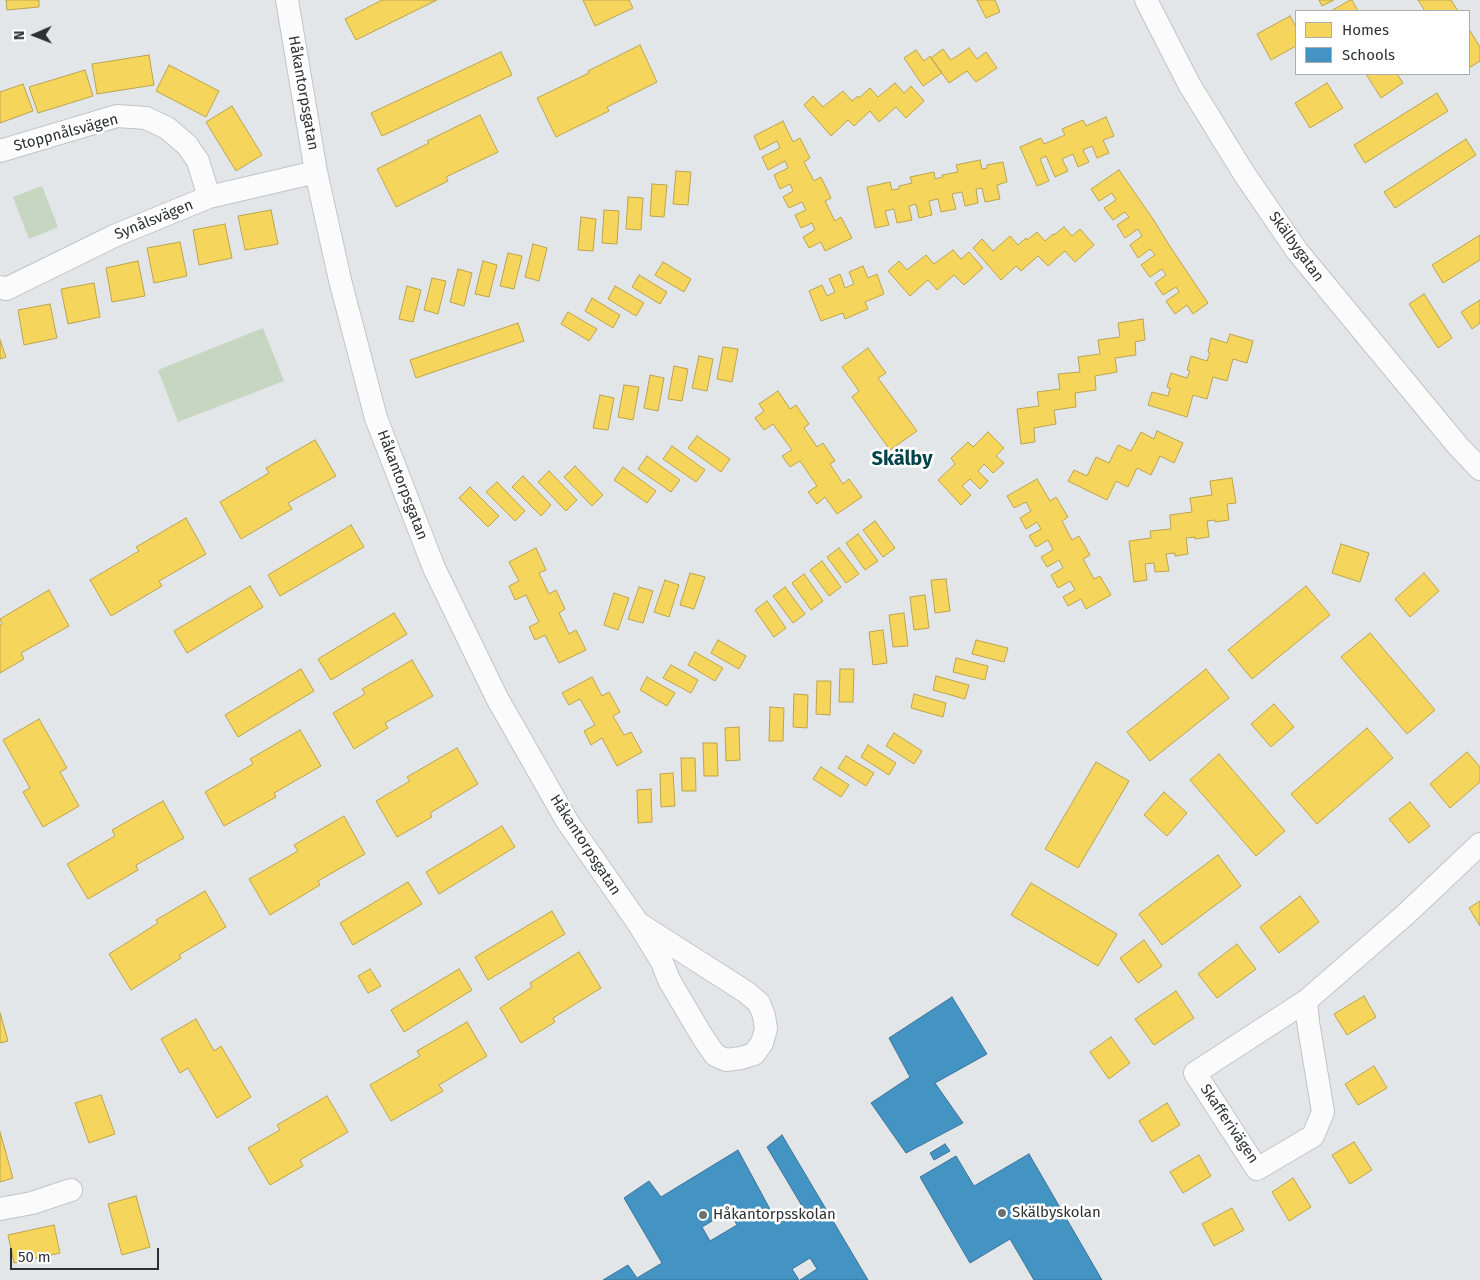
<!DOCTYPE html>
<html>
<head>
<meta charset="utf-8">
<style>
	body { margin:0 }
	#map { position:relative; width:1480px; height:1280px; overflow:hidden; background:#e3e6e9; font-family:"Fira Sans",sans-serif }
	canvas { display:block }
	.legend { position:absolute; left:1295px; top:10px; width:175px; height:65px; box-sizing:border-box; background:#fff; border:1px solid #abacad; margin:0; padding:6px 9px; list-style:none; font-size:15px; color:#2e3032 }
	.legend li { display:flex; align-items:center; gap:10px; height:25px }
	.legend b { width:25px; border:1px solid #abacad }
	.north { position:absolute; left:10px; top:10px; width:50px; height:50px; -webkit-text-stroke:4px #fff; paint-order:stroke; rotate:269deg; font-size:14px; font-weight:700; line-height:20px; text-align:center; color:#2e3032 }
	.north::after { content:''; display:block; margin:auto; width:18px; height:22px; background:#2e3032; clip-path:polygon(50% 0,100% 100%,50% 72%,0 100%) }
	.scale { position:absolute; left:10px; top:1248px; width:149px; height:22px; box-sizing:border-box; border:2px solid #2e3032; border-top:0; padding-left:6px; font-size:15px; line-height:18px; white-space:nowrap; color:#2e3032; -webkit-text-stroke:4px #fff; paint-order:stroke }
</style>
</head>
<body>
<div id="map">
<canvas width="1480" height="1280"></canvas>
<ul class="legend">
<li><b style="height:14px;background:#f6d55c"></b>Homes</li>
<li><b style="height:14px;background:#4393c3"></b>Schools</li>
</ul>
<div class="north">N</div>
<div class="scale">50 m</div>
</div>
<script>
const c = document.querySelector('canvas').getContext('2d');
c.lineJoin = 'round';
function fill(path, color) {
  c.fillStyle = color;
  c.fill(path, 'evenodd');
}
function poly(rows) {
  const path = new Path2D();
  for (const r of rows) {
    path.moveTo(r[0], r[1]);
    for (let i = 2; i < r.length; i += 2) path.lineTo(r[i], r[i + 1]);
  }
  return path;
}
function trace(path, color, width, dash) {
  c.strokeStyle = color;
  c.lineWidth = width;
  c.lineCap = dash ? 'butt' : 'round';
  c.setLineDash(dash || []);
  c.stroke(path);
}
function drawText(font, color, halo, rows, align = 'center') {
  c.font = font + ' "Fira Sans",sans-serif';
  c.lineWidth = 5;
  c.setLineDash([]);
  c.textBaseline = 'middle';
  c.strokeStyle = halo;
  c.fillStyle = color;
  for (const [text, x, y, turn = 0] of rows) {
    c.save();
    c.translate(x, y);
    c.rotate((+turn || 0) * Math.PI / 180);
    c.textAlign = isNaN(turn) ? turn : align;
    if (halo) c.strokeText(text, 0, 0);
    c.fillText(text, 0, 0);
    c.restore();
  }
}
fill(poly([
	[42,186,58,227,29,239,13,197],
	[263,328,284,381,178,422,158,370]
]), '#c6d6c0');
const homes = poly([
	[6,0,39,0,39,7,7,10,6,0],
	[382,0,437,0,356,40,345,19,382,0],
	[583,0,629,0,633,8,595,26,583,0],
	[977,0,995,0,1000,12,986,18,977,0],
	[1319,0,1334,0,1322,6,1319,0],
	[1352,0,1358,11,1331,11,1350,0,1352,0],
	[1418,0,1451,0,1458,11,1425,11,1418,0],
	[1290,16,1296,27,1296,46,1271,60,1257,34,1290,16],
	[1469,29,1480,47,1480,61,1469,68,1469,29],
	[640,45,657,82,607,107,609,111,556,137,537,98,589,73,588,71,640,45],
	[969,48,977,59,986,52,997,68,976,82,967,71,949,83,931,58,943,49,951,60,969,48],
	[916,50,924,61,930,56,942,73,923,86,904,58,916,50],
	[501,52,512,75,382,136,371,113,501,52],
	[149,55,154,85,97,94,92,64,149,55],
	[169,65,219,91,206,117,156,91,169,65],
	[85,70,93,96,38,113,29,87,85,70],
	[1366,74,1397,74,1403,83,1381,98,1366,74],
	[895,83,904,93,911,86,924,101,906,118,896,107,879,122,870,111,854,126,848,120,831,136,804,105,813,96,823,107,843,91,852,101,858,96,859,98,870,88,878,97,895,83],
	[1327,83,1343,108,1310,128,1295,103,1327,83],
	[23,84,33,111,0,123,0,92,23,84],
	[1437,93,1448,111,1365,163,1354,145,1437,93],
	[232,106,262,155,236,171,206,122,232,106],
	[480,115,498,152,446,177,448,181,396,207,377,169,429,143,427,141,480,115],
	[1106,117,1114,136,1103,140,1109,153,1097,158,1092,146,1083,150,1089,162,1078,167,1073,154,1062,159,1068,171,1055,177,1046,156,1040,159,1049,181,1037,186,1020,147,1041,138,1044,144,1065,135,1062,129,1083,120,1086,126,1106,117],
	[783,121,793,142,800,138,810,158,804,162,814,181,821,177,831,198,825,201,835,221,841,217,852,238,825,251,821,242,809,248,803,237,815,230,812,223,801,228,795,215,806,210,802,202,789,208,783,197,793,191,790,184,780,189,774,175,788,168,785,161,768,170,762,157,780,148,777,141,760,150,754,136,783,121],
	[1466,139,1476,155,1395,208,1384,192,1466,139],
	[980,160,982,169,987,168,987,165,1003,162,1007,182,997,185,1000,199,985,202,982,188,976,189,978,203,965,206,962,192,952,194,956,209,941,212,938,199,929,201,932,215,919,218,916,204,909,206,912,220,897,223,894,209,885,211,889,225,875,228,867,187,890,182,892,190,899,189,899,186,912,183,910,177,934,172,935,179,943,177,942,175,958,172,956,165,980,160],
	[1119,170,1153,219,1171,248,1208,303,1193,314,1187,305,1175,314,1166,301,1179,292,1176,287,1163,295,1155,283,1166,275,1162,269,1150,277,1141,265,1155,255,1150,249,1138,258,1130,245,1142,236,1138,229,1125,238,1117,225,1129,217,1125,212,1113,220,1104,208,1116,200,1112,193,1099,201,1091,189,1119,170],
	[676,171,691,172,688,205,673,204,676,171],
	[652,184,667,185,664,217,650,216,652,184],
	[628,197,643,198,641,230,626,229,628,197],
	[271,210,278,244,245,250,238,216,271,210],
	[604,210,619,211,617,244,602,243,604,210],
	[581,217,596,219,593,251,578,250,581,217],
	[225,224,232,258,199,265,193,230,225,224],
	[1064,227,1072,236,1080,229,1094,245,1075,262,1065,251,1048,266,1038,256,1021,271,1016,266,1001,280,973,248,982,239,993,251,1010,236,1018,245,1026,238,1027,240,1037,232,1045,241,1053,234,1054,235,1064,227],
	[1480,235,1480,260,1443,283,1432,265,1480,235],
	[180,242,187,276,154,283,147,248,180,242],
	[533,244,547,248,539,281,525,277,533,244],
	[953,250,961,259,969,252,983,268,964,285,954,275,937,290,928,280,910,296,888,271,899,261,907,270,926,255,934,264,953,250],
	[508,253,522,256,514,289,500,286,508,253],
	[138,261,145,296,112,302,106,268,138,261],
	[483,261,497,265,489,297,475,294,483,261],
	[663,262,691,279,684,292,655,275,663,262],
	[863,266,868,278,877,274,884,294,865,302,868,309,845,319,843,313,821,321,809,291,822,285,827,296,835,292,829,279,840,274,845,288,854,284,849,272,863,266],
	[458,269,472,273,464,306,450,302,458,269],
	[639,275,667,292,660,304,632,287,639,275],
	[432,278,446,281,438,314,424,310,432,278],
	[94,283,100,317,68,324,61,289,94,283],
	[407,286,421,290,413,322,399,319,407,286],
	[615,286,644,303,636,316,608,299,615,286],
	[1424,294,1452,338,1438,348,1409,304,1424,294],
	[592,298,620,315,613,328,585,311,592,298],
	[1480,300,1480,323,1472,329,1461,312,1480,300],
	[50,304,57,338,24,345,18,310,50,304],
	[568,312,597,329,589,341,561,324,568,312],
	[1143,319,1145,340,1135,342,1136,355,1115,358,1117,372,1095,376,1096,390,1075,393,1076,407,1054,410,1056,424,1034,428,1035,442,1021,444,1017,409,1039,406,1037,392,1060,389,1058,374,1080,372,1078,357,1100,354,1098,340,1120,337,1118,323,1143,319],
	[518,323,524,341,416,378,410,360,518,323],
	[1230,334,1253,341,1247,363,1233,359,1227,381,1213,377,1207,399,1193,395,1187,417,1148,405,1152,392,1168,396,1170,388,1167,387,1171,373,1187,378,1190,371,1187,370,1191,356,1207,361,1210,353,1208,352,1211,338,1227,343,1230,334],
	[0,340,6,357,0,359,0,340],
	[723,347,738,349,732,382,717,379,723,347],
	[868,348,886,373,878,378,917,431,890,450,852,397,859,391,842,367,868,348],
	[699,356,713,359,707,391,692,388,699,356],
	[674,366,688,369,682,401,668,399,674,366],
	[650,375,664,378,658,411,644,408,650,375],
	[624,385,639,387,633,420,618,417,624,385],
	[778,391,790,409,796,405,809,424,804,428,817,447,823,443,835,461,830,464,843,484,849,479,862,497,837,514,825,497,817,504,808,492,817,486,800,461,790,467,782,456,792,450,773,424,764,430,755,418,764,411,759,404,778,391],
	[600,395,614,398,608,430,593,428,600,395],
	[1157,431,1183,443,1174,463,1160,456,1151,475,1137,468,1128,487,1116,481,1107,500,1068,481,1074,470,1087,476,1096,457,1109,463,1118,445,1131,451,1141,432,1154,439,1157,431],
	[988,432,1004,448,996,456,1004,463,993,473,984,464,978,471,988,481,980,489,970,479,962,486,971,495,961,505,938,480,955,464,951,458,968,442,973,447,988,432],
	[697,436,730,459,721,472,688,448,697,436],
	[315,440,336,476,288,503,292,509,241,539,220,502,269,473,266,468,315,440],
	[672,446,705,470,696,482,663,459,672,446],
	[647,456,680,480,671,492,638,469,647,456],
	[575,466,603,495,592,506,564,477,575,466],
	[623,467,656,491,647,503,614,480,623,467],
	[549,471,577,500,566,511,538,482,549,471],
	[523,476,551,505,541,516,512,487,523,476],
	[1232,478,1236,503,1227,504,1229,520,1215,522,1215,520,1207,521,1209,537,1195,539,1195,537,1186,538,1188,554,1175,556,1175,553,1166,554,1169,571,1155,572,1154,563,1145,564,1147,580,1134,582,1129,541,1151,538,1150,531,1171,529,1170,515,1192,512,1190,498,1212,495,1210,481,1232,478],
	[1037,479,1050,501,1056,497,1068,517,1062,521,1072,540,1079,536,1090,555,1083,559,1094,579,1100,576,1111,595,1086,609,1081,599,1068,606,1063,597,1075,590,1070,581,1058,588,1051,575,1063,568,1059,560,1047,567,1041,557,1053,550,1048,540,1036,547,1029,536,1041,529,1037,522,1026,529,1020,518,1031,511,1026,502,1014,508,1007,496,1037,479],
	[497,482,525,511,515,521,486,492,497,482],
	[470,487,499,516,488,527,459,498,470,487],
	[186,518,206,554,159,581,162,586,111,616,90,580,139,551,136,547,186,518],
	[875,521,895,548,883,557,863,530,875,521],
	[351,525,364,547,280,596,268,575,351,525],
	[858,534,878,561,865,570,846,543,858,534],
	[1341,544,1369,553,1360,582,1332,573,1341,544],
	[536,548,546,570,539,573,549,594,556,590,565,609,559,613,569,634,576,630,586,650,559,663,545,635,535,640,529,627,539,622,526,595,515,600,509,586,519,581,509,562,536,548],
	[839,548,859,574,846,583,827,557,839,548],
	[822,561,841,587,829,596,810,570,822,561],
	[690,573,705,577,694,609,680,605,690,573],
	[1424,573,1439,591,1410,617,1395,599,1424,573],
	[804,574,823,601,811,610,792,583,804,574],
	[946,579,950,611,935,613,931,580,946,579],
	[665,580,679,585,669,617,654,612,665,580],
	[250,586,263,607,187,653,174,631,250,586],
	[1306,586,1330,615,1252,679,1228,650,1306,586],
	[639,587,653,591,643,623,628,619,639,587],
	[785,587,805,614,793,623,773,596,785,587],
	[49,590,69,626,21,653,24,659,0,673,0,625,2,624,0,619,49,590],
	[614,593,629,598,618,630,604,625,614,593],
	[925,595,929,628,914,630,910,597,925,595],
	[767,601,786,628,774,637,755,610,767,601],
	[394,613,407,634,331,680,318,659,394,613],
	[904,613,908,646,893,647,889,615,904,613],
	[883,630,887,663,873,665,869,632,883,630],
	[1370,633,1435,710,1407,734,1341,657,1370,633],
	[718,640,746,656,739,669,711,653,718,640],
	[976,640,1008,648,1004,662,972,654,976,640],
	[695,652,723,668,715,681,688,665,695,652],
	[956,658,988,666,985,680,953,672,956,658],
	[412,660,433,696,385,723,388,728,354,749,333,713,365,694,362,689,412,660],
	[671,665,698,680,691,693,663,678,671,665],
	[301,669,314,691,238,737,225,715,301,669],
	[840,669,854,669,853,702,839,702,840,669],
	[1206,669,1229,698,1150,761,1127,732,1206,669],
	[936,676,969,685,965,699,933,690,936,676],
	[592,677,602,696,609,692,620,712,613,716,624,735,631,732,642,752,617,766,602,738,591,745,584,731,595,725,580,699,569,705,562,693,592,677],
	[647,677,675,693,667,706,640,690,647,677],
	[817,681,831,681,830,715,816,714,817,681],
	[794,694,808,695,807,728,793,727,794,694],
	[914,694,946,703,943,717,911,708,914,694],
	[1274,704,1294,727,1271,747,1251,724,1274,704],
	[770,707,784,708,783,741,769,741,770,707],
	[39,719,67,768,60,772,79,806,43,827,23,792,30,788,3,740,39,719],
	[739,727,740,760,726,761,725,728,739,727],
	[1367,728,1393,758,1317,824,1291,794,1367,728],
	[300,730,321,766,274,793,276,797,224,826,205,792,253,764,250,759,300,730],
	[894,733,922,751,914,764,886,746,894,733],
	[703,743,717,743,718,776,704,776,703,743],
	[868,745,896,763,889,775,861,757,868,745],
	[457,748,478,784,430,813,432,817,397,837,376,801,410,781,407,777,457,748],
	[1467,752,1480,767,1480,782,1450,808,1430,784,1467,752],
	[1219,754,1285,831,1256,856,1190,780,1219,754],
	[846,756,874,773,866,786,838,768,846,756],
	[681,758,695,758,696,791,682,791,681,758],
	[1096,762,1129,781,1078,868,1045,849,1096,762],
	[821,767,849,785,841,797,813,779,821,767],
	[673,773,675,806,661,807,660,774,673,773],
	[651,789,652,822,638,823,637,790,651,789],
	[1164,792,1187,813,1167,836,1144,815,1164,792],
	[163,801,184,838,136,865,138,870,88,899,67,864,115,836,112,830,163,801],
	[1410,802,1430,826,1409,843,1389,819,1410,802],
	[344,816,365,854,318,881,320,885,270,915,249,879,298,851,294,845,344,816],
	[502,826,515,847,439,894,426,872,502,826],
	[1218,855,1241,886,1162,945,1139,914,1218,855],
	[408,882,422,904,353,945,340,923,408,882],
	[1031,883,1117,934,1098,966,1011,915,1031,883],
	[205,891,226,927,179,955,181,958,131,990,109,954,158,923,156,920,205,891],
	[1300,896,1319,922,1279,953,1260,927,1300,896],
	[1480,901,1480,926,1469,908,1480,901],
	[552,911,565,934,488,980,475,957,552,911],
	[1144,940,1162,966,1138,983,1120,958,1144,940],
	[1237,944,1256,969,1217,998,1198,974,1237,944],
	[579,952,601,988,553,1018,555,1022,521,1043,500,1008,532,987,530,983,579,952],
	[370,969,381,986,368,993,358,976,370,969],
	[459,969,472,990,404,1032,391,1010,459,969],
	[1176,991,1194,1018,1154,1045,1135,1019,1176,991],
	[1364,996,1376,1017,1347,1035,1334,1014,1364,996],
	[0,1013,8,1041,0,1043,0,1013],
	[196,1019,214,1051,221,1046,251,1097,217,1118,188,1068,180,1073,161,1039,196,1019],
	[467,1022,487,1056,439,1085,443,1091,391,1121,370,1085,420,1056,417,1051,467,1022],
	[1111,1037,1130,1063,1109,1079,1090,1052,1111,1037],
	[1374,1066,1387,1088,1358,1105,1345,1084,1374,1066],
	[101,1095,115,1134,89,1143,75,1103,101,1095],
	[327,1096,348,1132,300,1160,303,1166,270,1185,248,1148,280,1130,277,1125,327,1096],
	[1167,1103,1180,1125,1152,1142,1139,1121,1167,1103],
	[0,1132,13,1178,0,1182,0,1132],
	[1354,1142,1372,1170,1350,1184,1332,1155,1354,1142],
	[1199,1155,1211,1176,1183,1193,1170,1172,1199,1155],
	[1293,1178,1311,1207,1289,1221,1272,1192,1293,1178],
	[136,1196,150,1247,122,1255,108,1204,136,1196],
	[1232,1208,1244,1230,1214,1246,1202,1224,1232,1208],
	[54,1225,60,1253,14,1263,8,1235,54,1225]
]);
fill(homes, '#f6d55c');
trace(homes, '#baa44f', 1);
const schools = poly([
	[952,997,987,1054,935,1083,963,1123,906,1153,871,1103,910,1077,889,1038,952,997],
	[782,1135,868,1280,800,1280,817,1269,810,1258,792,1269,799,1280,603,1280,628,1265,637,1278,662,1263,624,1198,649,1181,661,1197,738,1150,778,1224,802,1206,767,1147,782,1135],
	[729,1211,737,1225,710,1241,702,1227,729,1211],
	[945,1144,950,1151,934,1160,930,1153,945,1144],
	[1029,1154,1102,1280,1034,1280,1010,1239,970,1263,920,1177,956,1156,974,1186,1029,1154]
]);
fill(schools, '#4393c3');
trace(schools, '#3d7598', 1);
const minor = poly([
	[287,0,316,172,340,280,376,418,434,568,497,698,567,821,638,923,662,962,669,980,702,1036,715,1055,726,1060,741,1058,754,1054,762,1043,766,1029,764,1016,759,1003,746,992,638,923],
	[1146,0,1189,84,1243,172,1297,251,1458,446,1480,469],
	[0,151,117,116,146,118,167,128,187,145,198,161,209,197],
	[0,287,6,289,114,236,209,197,316,172],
	[1306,1001,1308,1022,1323,1112,1313,1136,1257,1169,1195,1073,1306,1001,1405,915,1480,844],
	[0,1209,32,1203,71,1190]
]);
trace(minor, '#c2c3c6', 24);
trace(minor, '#fbfbfc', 22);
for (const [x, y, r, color] of [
	[1002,1213,5,"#6d7072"],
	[703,1215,5,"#6d7072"]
]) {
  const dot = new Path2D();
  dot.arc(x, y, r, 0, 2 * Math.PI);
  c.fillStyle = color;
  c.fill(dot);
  trace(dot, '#fff', 2);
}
drawText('15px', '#2e3032', '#fff', [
	["Håkantorpsgatan",303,93,80],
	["Stoppnålsvägen",66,133,-15],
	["Synålsvägen",154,220,-22],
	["Skälbygatan",1296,247,54],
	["Håkantorpsgatan",402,485,69],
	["Håkantorpsgatan",585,845,57],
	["Skafferivägen",1229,1124,56]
]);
drawText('15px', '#2e3032', '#fff', [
	["Skälbyskolan",1012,1213],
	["Håkantorpsskolan",713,1215]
], 'left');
drawText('bold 20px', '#01434b', '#fff', [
	["Skälby",902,459]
]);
</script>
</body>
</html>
